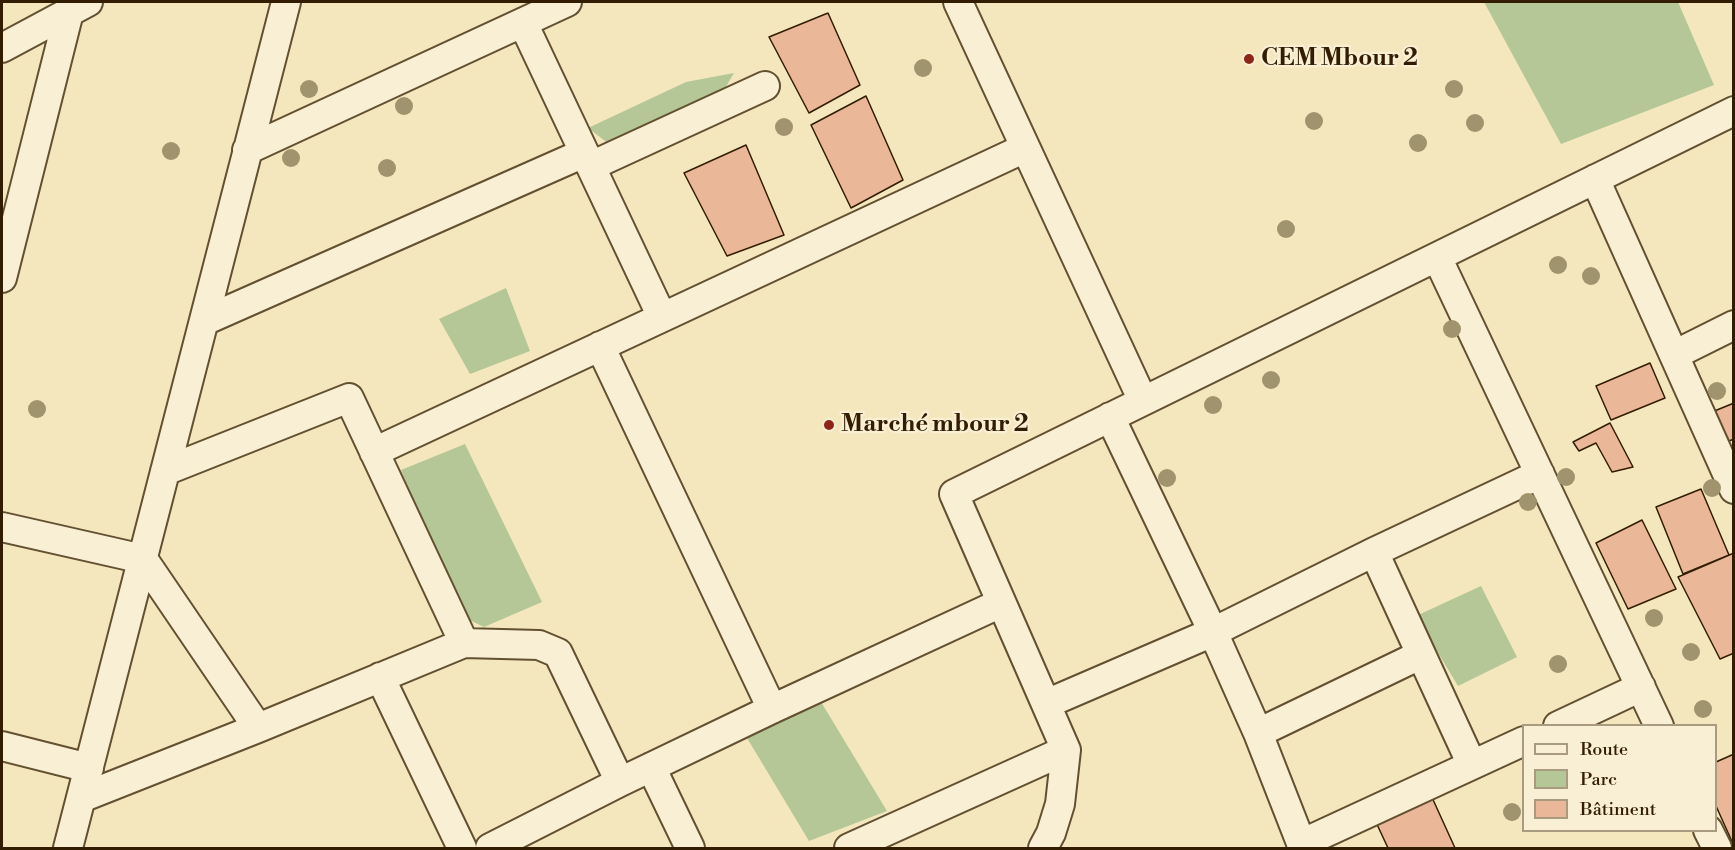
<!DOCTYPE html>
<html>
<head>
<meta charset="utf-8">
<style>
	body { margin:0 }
	#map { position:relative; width:1735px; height:850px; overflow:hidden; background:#f5e7bd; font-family:"Libre Bodoni",serif }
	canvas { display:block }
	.frame { position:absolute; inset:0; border:3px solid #321d02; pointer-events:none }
	.legend { position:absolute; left:1522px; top:724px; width:195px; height:108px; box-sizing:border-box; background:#f8efd4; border:2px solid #a99b80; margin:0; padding:8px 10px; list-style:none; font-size:18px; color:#321d02 }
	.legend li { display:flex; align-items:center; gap:12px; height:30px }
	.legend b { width:30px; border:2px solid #a99b80 }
</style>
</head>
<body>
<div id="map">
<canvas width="1735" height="850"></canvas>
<div class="frame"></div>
<ul class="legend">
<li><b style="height:8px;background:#f8efd4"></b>Route</li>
<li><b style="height:16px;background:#b5c796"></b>Parc</li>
<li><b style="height:16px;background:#ebb799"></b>Bâtiment</li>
</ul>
</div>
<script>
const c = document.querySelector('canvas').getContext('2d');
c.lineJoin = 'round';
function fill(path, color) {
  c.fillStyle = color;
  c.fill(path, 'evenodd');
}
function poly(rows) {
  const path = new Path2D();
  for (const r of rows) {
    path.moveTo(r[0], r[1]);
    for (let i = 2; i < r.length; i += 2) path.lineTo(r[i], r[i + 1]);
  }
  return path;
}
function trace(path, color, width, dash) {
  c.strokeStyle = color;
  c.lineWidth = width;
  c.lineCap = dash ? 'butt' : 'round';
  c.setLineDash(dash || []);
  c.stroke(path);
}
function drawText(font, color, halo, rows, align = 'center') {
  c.font = font + ' "Libre Bodoni",serif';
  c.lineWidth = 4.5;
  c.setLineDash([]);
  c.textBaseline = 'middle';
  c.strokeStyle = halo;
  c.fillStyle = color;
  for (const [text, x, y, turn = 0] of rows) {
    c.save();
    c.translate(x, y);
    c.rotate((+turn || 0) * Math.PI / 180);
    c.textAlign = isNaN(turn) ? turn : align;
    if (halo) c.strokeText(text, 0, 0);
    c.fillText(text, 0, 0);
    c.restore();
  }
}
fill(poly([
	[1484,2,1678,2,1714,85,1561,144],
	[734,73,708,117,613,147,588,128,686,82],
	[506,288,530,351,470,374,439,319],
	[465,444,542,602,484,627,459,615,401,470],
	[1481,586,1517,657,1458,686,1416,616],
	[815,692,887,811,809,841,741,728]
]), '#b5c796');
const building = poly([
	[828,13,860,85,809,113,769,37,828,13],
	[866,96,903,180,851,208,811,125,866,96],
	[746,145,784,235,727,256,684,173,746,145],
	[1650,363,1665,398,1611,420,1596,386,1650,363],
	[1734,403,1734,439,1729,441,1712,412,1734,403],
	[1610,423,1633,467,1612,472,1596,443,1579,451,1573,442,1610,423],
	[1701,489,1729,555,1683,574,1656,507,1701,489],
	[1642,520,1676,589,1628,609,1596,543,1642,520],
	[1734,553,1734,653,1720,659,1678,577,1734,553],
	[1734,754,1734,846,1716,806,1716,762,1734,754],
	[1430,793,1455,848,1388,848,1374,818,1430,793]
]);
fill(building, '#ebb799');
trace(building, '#321d02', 1.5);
const minor = poly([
	[958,2,1143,401],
	[523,23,662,317],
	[2,48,88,2],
	[247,150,567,2],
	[591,166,765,86],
	[1595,179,1734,489],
	[1437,257,1659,726],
	[2,278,69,12],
	[204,321,584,153],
	[600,346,772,709],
	[1674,355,1734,325],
	[1110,417,1213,632,1258,733,1303,848],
	[374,452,1025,148],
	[165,471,349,398,464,643],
	[2,527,143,559,258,728],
	[1374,552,1472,765],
	[380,677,462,848],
	[1046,704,1213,632,1374,552,1540,474],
	[1558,726,1641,687],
	[1258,733,1420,655],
	[2,746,89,768],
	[651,767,690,848],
	[81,798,258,728,464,643,539,645,558,653,620,782],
	[1708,830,1717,848],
	[1301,844,1524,741],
	[68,848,286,2],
	[490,848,620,782,772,709,1001,603],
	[849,848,1066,750],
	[1043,848,1051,833,1060,804,1066,750,954,494,1734,111]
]);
trace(minor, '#635031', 32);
trace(minor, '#f8efd4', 28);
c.fillStyle = '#9f946e';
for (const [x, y] of [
	[923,68],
	[309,89],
	[1454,89],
	[404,106],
	[1314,121],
	[1475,123],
	[784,127],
	[1418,143],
	[171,151],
	[291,158],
	[387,168],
	[1286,229],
	[1558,265],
	[1591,276],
	[1452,329],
	[1271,380],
	[1717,391],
	[1213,405],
	[37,409],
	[1566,477],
	[1167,478],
	[1712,488],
	[1528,502],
	[1654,618],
	[1691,652],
	[1558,664],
	[1703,709],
	[1512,812]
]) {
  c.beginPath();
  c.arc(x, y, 9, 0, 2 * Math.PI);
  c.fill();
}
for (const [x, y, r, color] of [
	[1249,59,6,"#8f2418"],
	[829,425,6,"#8f2418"]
]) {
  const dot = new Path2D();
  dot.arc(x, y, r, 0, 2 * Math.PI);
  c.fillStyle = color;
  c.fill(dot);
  trace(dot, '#f8efd4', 2);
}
drawText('bold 24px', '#321d02', '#f8efd4', [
	["CEM Mbour 2",1261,59],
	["Marché mbour 2",841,425]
], 'left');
</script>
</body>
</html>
